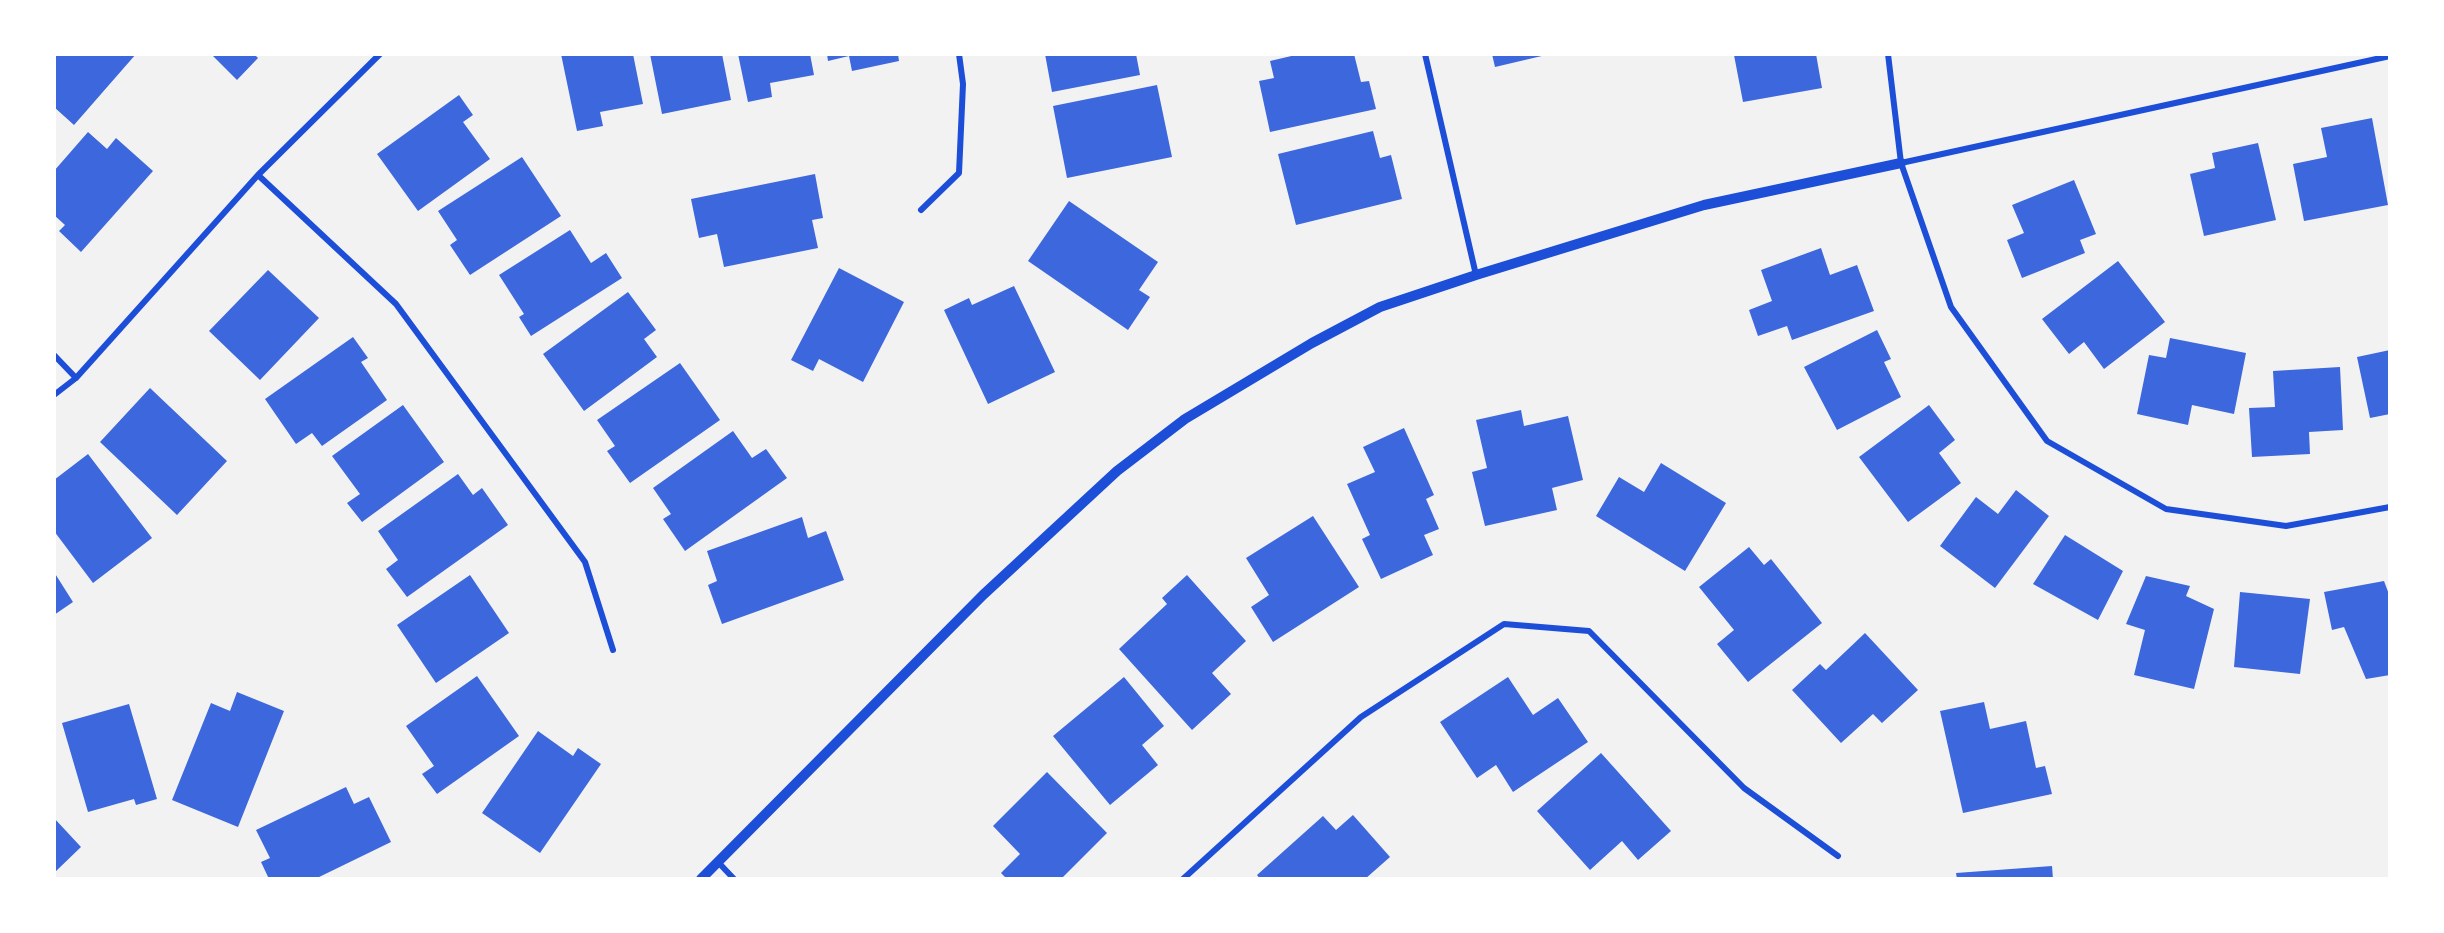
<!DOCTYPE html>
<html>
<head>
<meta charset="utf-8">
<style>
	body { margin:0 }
	#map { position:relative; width:2444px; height:933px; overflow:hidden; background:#f2f2f2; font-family:"Alegreya Sans",sans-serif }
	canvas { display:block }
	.frame { position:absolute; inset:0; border:56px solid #fff; pointer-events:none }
</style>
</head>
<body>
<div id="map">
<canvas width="2444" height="933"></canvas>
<div class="frame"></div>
</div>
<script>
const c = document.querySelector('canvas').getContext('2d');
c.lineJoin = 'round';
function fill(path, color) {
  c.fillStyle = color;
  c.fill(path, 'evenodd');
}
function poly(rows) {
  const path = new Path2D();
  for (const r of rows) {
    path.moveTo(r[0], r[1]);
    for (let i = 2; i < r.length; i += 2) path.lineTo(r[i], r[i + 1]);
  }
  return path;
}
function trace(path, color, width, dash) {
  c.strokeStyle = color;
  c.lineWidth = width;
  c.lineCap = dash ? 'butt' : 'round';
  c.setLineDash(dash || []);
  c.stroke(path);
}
fill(poly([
	[54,54,136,54,74,125,54,107],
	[211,54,254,54,258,58,237,80],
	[561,54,633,54,643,104,600,112,603,126,577,131],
	[650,54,722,54,731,100,662,114],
	[738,54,810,54,814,75,770,83,772,97,748,102],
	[827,54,898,54,899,61,852,71,849,56,828,61],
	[1045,54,1136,54,1140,75,1052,92],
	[1300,54,1354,54,1361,82,1369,81,1376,109,1270,132,1259,81,1274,78,1270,61],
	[1492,54,1546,54,1546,55,1495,67],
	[1816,54,1822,88,1743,102,1734,55],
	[1157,85,1172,157,1067,178,1053,106],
	[459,95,473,115,463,122,490,159,418,211,377,154],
	[2372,118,2388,205,2304,221,2293,164,2327,157,2321,128],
	[1373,131,1380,158,1391,155,1402,199,1296,225,1278,154],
	[88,132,107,149,116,138,153,171,81,252,59,231,65,225,54,215,54,171],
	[2258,143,2276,220,2204,236,2190,174,2215,168,2212,153],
	[522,157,561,216,470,275,450,245,457,240,438,211],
	[815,174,823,218,812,220,818,248,724,267,717,234,699,238,691,199],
	[2074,180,2096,234,2080,240,2085,253,2022,278,2007,240,2024,233,2012,205],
	[1069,201,1158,262,1139,290,1150,297,1128,330,1028,261],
	[570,230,591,263,606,253,622,278,531,336,519,317,524,314,499,275],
	[1821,248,1830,275,1857,265,1874,311,1792,340,1787,326,1758,336,1749,310,1772,301,1761,270],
	[2118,261,2165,322,2104,369,2084,342,2069,354,2042,319],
	[839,268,904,302,863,382,819,359,813,371,791,360],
	[268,270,319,318,260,380,209,331],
	[1014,286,1055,372,988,404,944,310,969,298,972,305],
	[628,292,656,330,644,339,657,357,584,411,543,354],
	[1877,330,1891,359,1884,362,1901,397,1837,430,1804,367],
	[353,337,368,358,361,362,387,400,322,446,312,433,296,444,265,399],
	[2170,338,2246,353,2234,414,2192,405,2188,425,2137,414,2149,355,2166,358],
	[2390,350,2390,414,2370,418,2357,357],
	[680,363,720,420,630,483,607,451,615,446,597,420],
	[2340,367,2343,430,2309,432,2310,454,2252,457,2249,408,2275,407,2273,371],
	[150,388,227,461,177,515,100,442],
	[403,405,444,462,362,522,347,503,360,494,332,456],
	[1929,405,1955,440,1939,453,1961,483,1908,522,1859,457],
	[1521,410,1524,426,1568,416,1583,480,1552,488,1557,510,1485,526,1472,472,1487,468,1476,420],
	[1404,428,1434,495,1426,499,1439,529,1424,535,1433,555,1381,579,1362,539,1370,535,1347,484,1375,472,1363,447],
	[733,431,752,458,766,449,787,478,685,551,663,519,671,514,653,488],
	[88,454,152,538,93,583,54,531,54,480],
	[1661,463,1726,503,1685,571,1596,516,1619,477,1644,492],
	[458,474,473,495,482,488,508,525,407,597,386,569,398,560,378,531],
	[2016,490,2049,516,1995,588,1940,546,1976,497,1998,514],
	[1313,516,1359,587,1273,642,1251,607,1269,595,1246,558],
	[802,517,808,538,826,531,844,580,722,624,708,585,717,581,707,551],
	[2065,535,2123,571,2098,620,2033,584],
	[1749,547,1764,565,1771,559,1822,623,1748,682,1717,644,1734,630,1699,587],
	[54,572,73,602,54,615],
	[470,575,509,633,436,683,397,625],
	[1187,575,1246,641,1212,673,1231,694,1192,730,1119,649,1167,604,1162,598],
	[2146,576,2190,586,2186,596,2214,609,2194,689,2134,675,2145,630,2126,624],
	[2384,581,2390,597,2390,675,2366,679,2344,627,2332,630,2324,592],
	[2240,592,2310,599,2300,674,2234,667],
	[1865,633,1918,690,1882,723,1873,714,1841,743,1792,690,1820,664,1826,670],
	[477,676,519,736,437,794,422,774,434,766,406,726],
	[1124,677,1164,726,1142,745,1158,765,1110,805,1053,736],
	[1508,677,1533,715,1558,698,1588,742,1513,792,1496,765,1477,778,1440,722],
	[237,692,284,711,238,827,172,800,211,703,230,711],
	[1984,702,1990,729,2026,721,2036,768,2045,766,2052,794,1963,813,1940,711],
	[129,704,157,799,136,805,134,799,88,812,62,723],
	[538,731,573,756,578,748,601,764,540,853,482,813],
	[1601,753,1671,831,1638,860,1622,841,1590,870,1537,811],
	[1047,772,1107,833,1061,879,1007,879,1001,873,1020,854,993,826],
	[346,787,354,804,369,797,391,842,315,879,269,879,261,862,270,858,256,830],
	[1353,815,1390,857,1365,879,1260,879,1257,875,1323,816,1336,830],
	[54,818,81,847,54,873],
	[2052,866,2053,879,1957,879,1956,873]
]), '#3d67dc');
trace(poly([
	[1425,54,1476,275],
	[1888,54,1901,163,1951,307,2047,441,2166,509,2286,526,2390,507],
	[1901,163,2390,56],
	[258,175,396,304,585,562,613,650],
	[921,210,959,173,963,84,959,54],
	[54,355,76,378],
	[54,395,76,378,258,175,380,54],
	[718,862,734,879],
	[1183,879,1361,717,1504,624,1589,631,1744,788,1838,856]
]), '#1d4ed8', 6);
trace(poly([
	[701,879,983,595,1117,471,1185,419,1312,343,1380,307,1476,275,1704,205,1901,163]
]), '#1d4ed8', 10);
</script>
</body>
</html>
